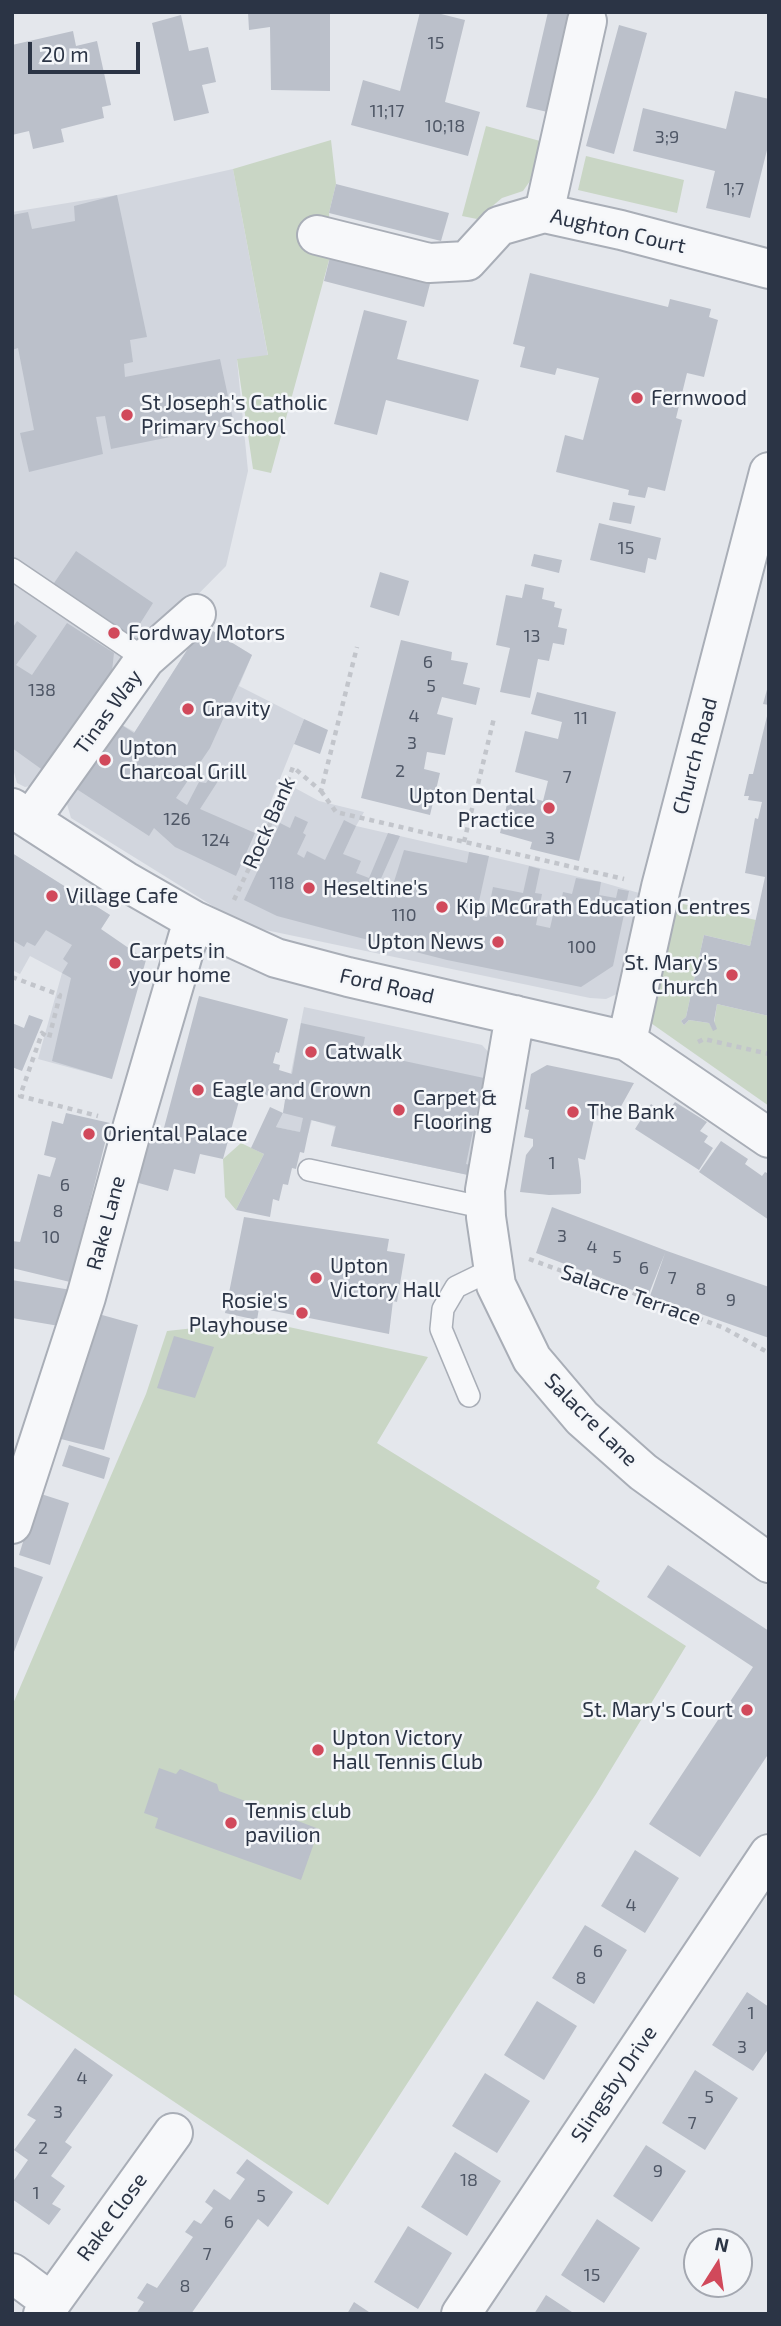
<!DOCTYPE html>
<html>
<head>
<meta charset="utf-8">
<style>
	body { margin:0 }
	#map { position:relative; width:781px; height:2326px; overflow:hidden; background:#e4e7ec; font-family:"Exo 2",sans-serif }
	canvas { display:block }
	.frame { position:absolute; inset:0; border:14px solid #2b3445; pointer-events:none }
	.north { position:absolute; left:683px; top:2228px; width:70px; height:70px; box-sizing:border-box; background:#f4f6f9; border:2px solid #a4a8b1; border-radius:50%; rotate:12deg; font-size:19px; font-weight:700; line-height:28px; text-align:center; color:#2b3445 }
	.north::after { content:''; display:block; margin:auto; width:24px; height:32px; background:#d1495b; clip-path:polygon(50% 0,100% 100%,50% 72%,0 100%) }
	.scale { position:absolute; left:28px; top:42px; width:112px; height:32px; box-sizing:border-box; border:4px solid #2b3445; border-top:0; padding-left:9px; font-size:21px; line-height:24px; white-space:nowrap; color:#2b3445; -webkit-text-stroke:5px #f4f6f9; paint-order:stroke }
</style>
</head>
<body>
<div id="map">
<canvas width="781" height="2326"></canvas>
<div class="frame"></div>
<div class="north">N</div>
<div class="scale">20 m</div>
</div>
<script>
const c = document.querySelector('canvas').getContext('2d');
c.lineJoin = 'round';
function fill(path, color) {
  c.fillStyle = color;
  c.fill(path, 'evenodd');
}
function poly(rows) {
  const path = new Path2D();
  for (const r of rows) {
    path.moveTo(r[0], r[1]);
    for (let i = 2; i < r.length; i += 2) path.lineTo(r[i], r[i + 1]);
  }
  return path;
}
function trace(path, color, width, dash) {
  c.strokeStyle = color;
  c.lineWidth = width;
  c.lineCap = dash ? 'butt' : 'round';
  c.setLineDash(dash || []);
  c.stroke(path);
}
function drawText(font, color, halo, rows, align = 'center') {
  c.font = font + ' "Exo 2",sans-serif';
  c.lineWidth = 5;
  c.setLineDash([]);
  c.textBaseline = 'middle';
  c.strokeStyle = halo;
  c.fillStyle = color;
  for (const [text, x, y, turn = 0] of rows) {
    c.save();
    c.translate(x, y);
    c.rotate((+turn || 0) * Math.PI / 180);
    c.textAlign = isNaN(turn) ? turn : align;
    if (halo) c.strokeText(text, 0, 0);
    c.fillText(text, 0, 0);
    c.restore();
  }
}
fill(poly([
	[233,169,268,356,237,360,248,471,226,566,157,636,145,629,114,680,40,784,25,787,17,783,12,765,12,212,117,195],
	[203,625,252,655,239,686,304,719,267,811,280,823,295,788,319,801,364,812,356,826,601,882,646,895,619,993,606,999,590,998,256,928,237,921,71,818,67,804,75,788,117,722,135,732],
	[12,853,110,915,101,929,112,1079,38,1059,62,973,30,956,20,974,12,970],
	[304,1007,482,1045,492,1056,468,1175,331,1146,335,1127,312,1120,308,1134,276,1127,283,1113]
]), '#d2d6de');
fill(poly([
	[486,126,540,141,530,181,523,191,502,198,477,219,462,216],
	[331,140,336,184,329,213,331,253,271,473,253,469,237,359,268,355,233,169],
	[586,156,684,180,677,213,578,190],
	[674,902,756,920,750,946,704,935,686,1017,681,1021,684,1025,689,1020,709,1023,713,1030,717,1004,769,1016,769,1106,648,1021],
	[241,1143,264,1154,236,1210,225,1197,223,1159],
	[261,1321,428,1357,377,1443,600,1581,596,1588,686,1646,596,1794,328,2205,12,1993,12,1706,146,1394,167,1331,231,1324,259,1329]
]), '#c9d6c5');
fill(poly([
	[248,12,330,12,330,91,271,90,270,27,249,30],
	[420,12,433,12,465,20,445,102,480,112,468,156,351,125,363,80,400,91],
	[548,12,579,12,556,114,526,107],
	[181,15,189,51,208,47,216,82,202,85,209,113,174,121,152,23],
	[619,25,647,33,614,154,586,146],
	[73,31,76,46,97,41,111,105,102,107,104,118,61,129,64,142,33,149,29,131,12,135,12,45],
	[735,91,769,99,769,142,750,218,706,208,715,171,633,151,643,108,726,129],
	[336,184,449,213,441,241,329,213],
	[117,195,147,337,130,340,133,362,124,364,125,377,220,359,234,424,111,449,105,416,96,417,103,454,29,472,20,433,34,430,18,348,12,350,12,215,28,212,32,229,75,221,74,206],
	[331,253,431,280,424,307,324,281],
	[530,273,668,307,670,299,711,309,709,317,718,320,704,377,687,373,676,418,682,420,665,491,648,487,645,498,628,495,629,490,556,472,565,435,583,440,599,378,557,368,555,375,520,367,525,347,513,344],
	[364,310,407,321,397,359,479,380,468,421,386,400,377,435,334,424],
	[613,502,635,506,631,524,609,520],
	[599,523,661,538,656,560,648,558,645,573,590,560],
	[76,551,153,603,131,638,52,586],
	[534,554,562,560,559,573,531,566],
	[380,572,409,581,399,616,370,607],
	[525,584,544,588,542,599,555,602,554,607,562,609,558,627,567,629,564,645,553,643,549,661,538,659,530,698,500,692,510,648,496,645,506,595,522,598],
	[17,621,37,636,16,665,32,675,67,623,114,653,112,671,44,771,12,748,12,629],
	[203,625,252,655,210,748,176,798,187,805,199,782,206,783,213,773,220,778,200,809,255,833,236,876,175,847,154,828,149,836,75,788,117,722,134,733],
	[401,640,452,652,451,660,468,663,463,684,480,688,476,705,442,697,437,714,453,718,445,755,427,752,424,769,440,773,430,815,361,798],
	[768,686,769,686,769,705,763,704],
	[537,692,616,712,579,861,530,849,532,842,500,833,510,792,543,801,548,781,515,772,525,731,558,739,562,722,531,714],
	[768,712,769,1016,717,1004,714,1021,717,1029,713,1031,709,1023,689,1020,684,1025,681,1021,686,1017,704,935,750,946,765,877,745,873,755,818,758,819,762,802,748,800,749,796,744,796,749,774,753,774],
	[304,719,328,730,320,754,294,744],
	[295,816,308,822,303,833,306,835,297,854,304,858,307,851,325,860,344,820,356,826,343,854,361,861,356,873,369,878,388,833,400,836,379,883,392,888,404,850,467,863,469,852,489,856,476,915,487,917,493,887,523,893,529,866,540,869,535,893,542,894,536,925,550,928,554,911,559,911,563,892,572,894,576,878,601,882,599,895,616,898,618,889,629,891,613,966,581,987,447,960,345,934,277,916,244,900,280,823,290,828],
	[12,853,110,915,101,929,146,960,112,1079,52,1061,71,978,62,973,68,963,63,959,72,945,46,930,35,946,27,942,24,947,12,940],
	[199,996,288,1019,279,1053,276,1052,273,1063,280,1065,279,1070,292,1074,301,1023,365,1037,362,1052,484,1078,466,1164,470,1165,468,1175,331,1146,336,1126,311,1120,304,1153,300,1152,296,1169,292,1168,288,1185,283,1184,279,1201,273,1199,270,1217,236,1210,264,1154,251,1148,270,1107,283,1113,276,1127,300,1132,303,1118,283,1113,285,1100,223,1084,220,1097,239,1101,223,1159,200,1154,195,1174,174,1169,168,1191,135,1182,147,1136,161,1139],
	[29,1015,43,1020,22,1071,12,1067,12,1023,24,1028],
	[547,1065,634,1083,614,1119,595,1115,585,1160,578,1158,581,1181,581,1193,579,1194,549,1195,520,1192,526,1155,533,1146,533,1139,524,1137,529,1110,525,1109,531,1074],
	[675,1102,707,1122,700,1131,708,1136,704,1142,713,1148,699,1170,635,1129,651,1104,660,1110,662,1105,669,1110],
	[66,1113,110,1123,70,1282,12,1268,12,1241,20,1242,38,1174,50,1177,56,1158,44,1155,52,1121,63,1124],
	[721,1141,748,1159,745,1164,762,1176,765,1172,769,1174,769,1220,699,1172],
	[552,1207,667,1251,769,1287,769,1338,650,1296,665,1253,648,1296,536,1253],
	[244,1217,389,1239,387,1251,405,1254,397,1302,393,1301,389,1334,259,1308,257,1320,225,1313],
	[12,1280,71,1290,65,1327,12,1318],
	[95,1313,138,1325,104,1450,61,1439],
	[174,1336,214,1347,195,1398,157,1388],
	[69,1445,110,1458,104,1479,62,1466],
	[38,1493,69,1503,50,1565,19,1555],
	[668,1565,769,1631,769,1753,700,1857,649,1824,753,1667,647,1597],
	[12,1566,43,1577,12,1657],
	[159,1768,176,1774,180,1769,217,1784,219,1791,319,1829,301,1880,155,1828,158,1818,144,1813],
	[635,1850,679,1878,645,1933,601,1906],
	[585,1925,627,1950,594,2004,552,1978],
	[747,1992,769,2007,769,2048,753,2071,712,2045],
	[537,2001,577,2026,544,2080,504,2055],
	[75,2048,113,2075,65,2142,72,2147,51,2176,65,2186,52,2204,61,2209,49,2225,12,2199,12,2183,28,2160,14,2150,36,2120,27,2115],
	[695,2070,738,2098,705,2150,662,2123],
	[485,2073,530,2101,497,2153,452,2126],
	[646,2145,686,2171,652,2222,613,2196],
	[455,2152,501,2181,467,2236,421,2207],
	[247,2159,293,2192,268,2227,258,2219,191,2314,136,2314,144,2302,137,2298,147,2283,157,2288,193,2237,185,2232,194,2220,201,2224,213,2208,205,2202,214,2189,230,2200,245,2179,236,2173],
	[597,2219,640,2248,604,2303,561,2275],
	[408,2226,452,2253,418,2309,374,2282],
	[546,2295,575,2314,534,2314],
	[354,2302,372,2314,347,2314]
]), '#bbc0ca');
const service = poly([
	[12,569,145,659],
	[309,1170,486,1208],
	[469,1396,441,1329,443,1309,456,1287,493,1269]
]);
const minor = poly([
	[544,213,587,21],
	[317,235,429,263,467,261,499,226,544,213,621,230,769,269],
	[12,808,125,881,193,920,276,958,348,977,627,1041,769,1138],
	[31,819,145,659,196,614],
	[515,1015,485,1190,486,1217,496,1285,532,1359,582,1418,643,1472,769,1563],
	[627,1041,661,887,769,472],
	[12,1524,86,1297,133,1125,193,920],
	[12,2273,51,2302],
	[43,2314,173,2133],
	[461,2314,769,1854]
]);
trace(service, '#a9aeb7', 24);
trace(minor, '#a9aeb7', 42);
trace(poly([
	[321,791,336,812,624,879],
	[464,842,494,718],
	[234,900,276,811,293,767,321,791,357,647],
	[12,977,60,995,49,1038,42,1033,20,1096,98,1116],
	[698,1042,704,1039,769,1054],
	[529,1259,573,1275,584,1274,724,1328,769,1353]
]), '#c2c5cb', 4.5, [5, 5]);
trace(service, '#f7f8fa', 21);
trace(minor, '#f7f8fa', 38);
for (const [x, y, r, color] of [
	[637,398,7,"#d1495b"],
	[127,415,7,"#d1495b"],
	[114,633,7,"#d1495b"],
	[188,709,7,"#d1495b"],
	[105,760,7,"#d1495b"],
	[549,808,7,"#d1495b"],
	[309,888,7,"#d1495b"],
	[52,896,7,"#d1495b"],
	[442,907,7,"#d1495b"],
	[498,942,7,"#d1495b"],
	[115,963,7,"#d1495b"],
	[732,975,7,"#d1495b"],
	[311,1052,7,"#d1495b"],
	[198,1090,7,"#d1495b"],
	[399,1110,7,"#d1495b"],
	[573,1112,7,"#d1495b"],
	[89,1134,7,"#d1495b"],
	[316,1278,7,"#d1495b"],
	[302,1313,7,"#d1495b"],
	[747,1710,7,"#d1495b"],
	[318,1750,7,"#d1495b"],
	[231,1823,7,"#d1495b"]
]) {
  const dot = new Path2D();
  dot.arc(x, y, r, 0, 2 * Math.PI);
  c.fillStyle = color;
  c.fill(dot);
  trace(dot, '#f4f6f9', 2.5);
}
drawText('18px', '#4f5766', null, [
	["15",436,43],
	["11;17",387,111],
	["10;18",445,126],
	["3;9",667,137],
	["1;7",734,189],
	["15",626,548],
	["13",532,636],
	["6",428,662],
	["5",431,686],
	["138",42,690],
	["4",414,716],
	["11",581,718],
	["3",412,743],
	["2",400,771],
	["7",567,777],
	["126",177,819],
	["3",550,838],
	["124",216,840],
	["118",282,883],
	["110",404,915],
	["100",582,947],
	["1",552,1163],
	["6",65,1185],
	["8",58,1211],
	["3",562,1236],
	["10",51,1237],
	["4",592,1247],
	["5",617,1257],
	["6",644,1268],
	["7",672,1278],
	["8",701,1289],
	["9",731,1300],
	["4",631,1905],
	["6",598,1951],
	["8",581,1978],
	["1",751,2013],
	["3",742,2047],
	["4",82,2078],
	["5",709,2097],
	["3",58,2112],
	["7",692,2123],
	["2",43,2148],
	["9",658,2171],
	["18",469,2180],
	["1",36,2193],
	["5",261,2196],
	["6",229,2222],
	["7",207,2254],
	["15",592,2275],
	["8",185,2286]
]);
drawText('21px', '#2b3445', '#f4f6f9', [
	["Aughton Court",618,231,13],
	["Tinas Way",108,712,-54],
	["Church Road",695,756,-75],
	["Rock Bank",269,823,-66],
	["Ford Road",387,986,13],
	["Rake Lane",106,1223,-75],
	["Salacre Terrace",631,1295,19],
	["Salacre Lane",591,1420,45],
	["Slingsby Drive",614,2084,-56],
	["Rake Close",112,2217,-54]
]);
drawText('21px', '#2b3445', '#f4f6f9', [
	["Fernwood",651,398],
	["St Joseph's Catholic",141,403],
	["Primary School",141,427],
	["Fordway Motors",128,633],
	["Gravity",202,709],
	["Upton",119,748],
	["Charcoal Grill",119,772],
	["Upton Dental",535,796,"right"],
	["Practice",535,820,"right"],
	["Heseltine's",323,888],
	["Village Cafe",66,896],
	["Kip McGrath Education Centres",456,907],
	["Upton News",484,942,"right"],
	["Carpets in",129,951],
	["your home",129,975],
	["St. Mary's",718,963,"right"],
	["Church",718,987,"right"],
	["Catwalk",325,1052],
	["Eagle and Crown",212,1090],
	["Carpet &",413,1098],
	["Flooring",413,1122],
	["The Bank",587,1112],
	["Oriental Palace",103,1134],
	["Upton",330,1266],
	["Victory Hall",330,1290],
	["Rosie's",288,1301,"right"],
	["Playhouse",288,1325,"right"],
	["St. Mary's Court",733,1710,"right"],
	["Upton Victory",332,1738],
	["Hall Tennis Club",332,1762],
	["Tennis club",245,1811],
	["pavilion",245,1835]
], 'left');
</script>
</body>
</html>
